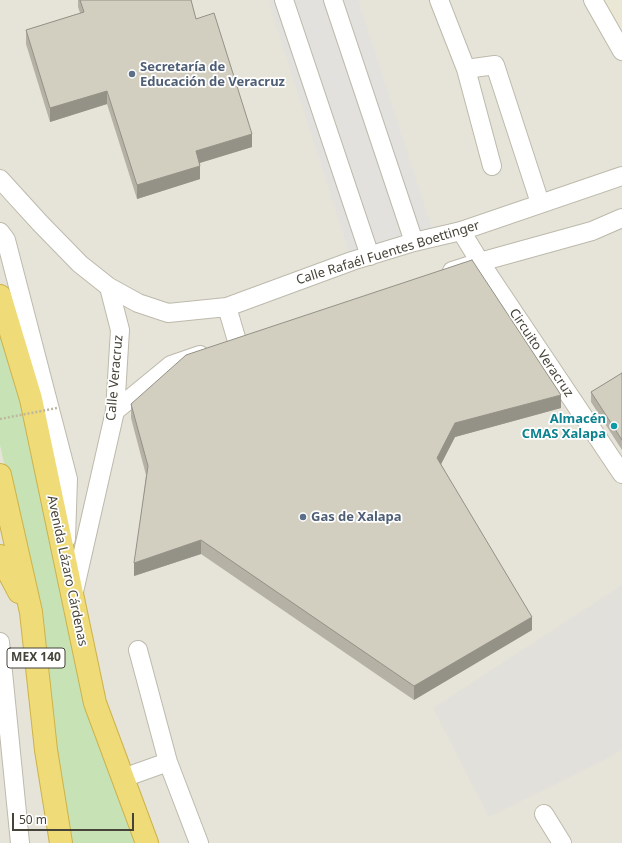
<!DOCTYPE html>
<html>
<head>
<meta charset="utf-8">
<style>
	body { margin:0 }
	#map { position:relative; width:622px; height:843px; overflow:hidden; background:#f3f1e9; font-family:"Noto Sans",sans-serif }
	canvas { display:block }
	.scale { position:absolute; left:12px; top:813px; width:122px; height:18px; box-sizing:border-box; border:2px solid #464338; border-top:0; padding-left:5px; font-size:12px; line-height:14px; white-space:nowrap; color:#464338; -webkit-text-stroke:3px #fff; paint-order:stroke }
</style>
</head>
<body>
<div id="map">
<canvas width="622" height="843"></canvas>
<div class="scale">50 m</div>
</div>
<script>
const c = document.querySelector('canvas').getContext('2d');
c.lineJoin = 'round';
function fill(path, color) {
  c.fillStyle = color;
  c.fill(path, 'evenodd');
}
function poly(rows) {
  const path = new Path2D();
  for (const r of rows) {
    path.moveTo(r[0], r[1]);
    for (let i = 2; i < r.length; i += 2) path.lineTo(r[i], r[i + 1]);
  }
  return path;
}
function trace(path, color, width, dash) {
  c.strokeStyle = color;
  c.lineWidth = width;
  c.lineCap = dash ? 'butt' : 'round';
  c.setLineDash(dash || []);
  c.stroke(path);
}
function drawText(font, color, halo, rows, align = 'center') {
  c.font = font + ' "Noto Sans",sans-serif';
  c.lineWidth = 3.5;
  c.setLineDash([]);
  c.textBaseline = 'middle';
  c.strokeStyle = halo;
  c.fillStyle = color;
  for (const [text, x, y, turn = 0] of rows) {
    c.save();
    c.translate(x, y);
    c.rotate((+turn || 0) * Math.PI / 180);
    c.textAlign = isNaN(turn) ? turn : align;
    if (halo) c.strokeText(text, 0, 0);
    c.fillText(text, 0, 0);
    c.restore();
  }
}
fill(poly([
	[0,0,622,0,622,843,0,843]
]), '#e6e4d8');
fill(poly([
	[622,585,622,750,606,759,489,817,433,708]
]), '#e2e0da');
fill(poly([
	[604,0,622,0,622,33]
]), '#eae8d4');
fill(poly([
	[0,309,143,843,68,843,36,611,0,445]
]), '#c7e3b6');
fill(poly([
	[268,0,358,0,435,238,352,261]
]), '#e2e1dd');
const minor = poly([
	[284,0,370,256],
	[333,0,414,242],
	[439,0,466,69,495,65,540,203],
	[593,0,622,51],
	[466,69,492,166],
	[0,179,40,223,80,264,109,287,138,303,168,313,227,307,352,261,414,242,461,231,622,176],
	[461,231,480,262,622,474],
	[0,232,6,240,68,479,66,539],
	[452,271,480,262,592,231,622,218],
	[227,307,237,341],
	[115,411,171,365,200,355],
	[73,596,115,411,120,330,109,287],
	[0,642,20,843],
	[138,650,168,762,199,843],
	[123,778,168,762],
	[544,814,562,843]
]);
const highway = poly([
	[0,296,31,399,95,703,147,843],
	[0,475,31,612,46,750,61,843],
	[0,556,19,592]
]);
trace(minor, '#bdbaac', 20);
trace(highway, '#cdb249', 24);
trace(minor, '#fff', 18);
trace(highway, '#efdb78', 22);
trace(poly([
	[0,419,57,408]
]), '#bdb89f', 2.5, [2, 2]);
fill(poly([
	[78,0,191,0,196,19,252,147,200,163,200,179,137,199,107,104,50,122,26,44,26,30,80,13,78,7],
	[622,373,622,450,591,402,591,392],
	[131,404,561,408,455,437,441,464,532,630,414,700,201,554,134,576,146,475,131,418]
]), '#b5b2a5');
fill(poly([
	[107,91,107,104,50,122,50,108],
	[252,134,252,147,196,164,196,151],
	[200,166,200,179,137,199,137,185],
	[561,395,561,408,455,437,437,472,437,458,455,423],
	[201,540,201,554,134,576,134,563],
	[532,617,532,630,414,700,414,686]
]), '#949186');
const building = poly([
	[80,0,191,0,196,19,214,13,252,134,196,151,200,166,137,185,107,91,50,108,26,30,84,12,80,0],
	[472,260,561,395,455,423,437,458,532,617,414,686,201,540,134,563,148,466,131,404,186,355,472,260],
	[622,373,622,440,591,392,622,373]
]);
fill(building, '#d3cfc0');
trace(building, '#949186', 1);
for (const [x, y, r, color] of [
	[132,74,4,"#5c6f8a"],
	[614,426,4,"#0f9aa8"],
	[303,517,4,"#5c6f8a"]
]) {
  const dot = new Path2D();
  dot.arc(x, y, r, 0, 2 * Math.PI);
  c.fillStyle = color;
  c.fill(dot);
  trace(dot, '#fff', 1.5);
}
for (const [x, y, w] of [
	[36,658,58]
]) {
  const box = new Path2D();
  box.roundRect(x - w / 2, y - 10, w, 20, 3);
  c.fillStyle = '#fff';
  c.fill(box);
  trace(box, '#464338', 1);
}
drawText('bold 12px', '#464338', null, [
	["MEX 140",36,658]
]);
drawText('bold 13px', '#4e5e75', '#fff', [
	["Secretaría de",140,67],
	["Educación de Veracruz",140,82],
	["Gas de Xalapa",311,517]
], 'left');
drawText('13px', '#464338', '#fff', [
	["Calle Rafaél Fuentes Boettinger",388,253,-17],
	["Circuito Veracruz",541,353,56],
	["Calle Veracruz",115,378,-85],
	["Avenida Lázaro Cárdenas",67,571,78]
]);
drawText('bold 13px', '#0d838f', '#fff', [
	["Almacén",606,419],
	["CMAS Xalapa",606,434]
], 'right');
</script>
</body>
</html>
